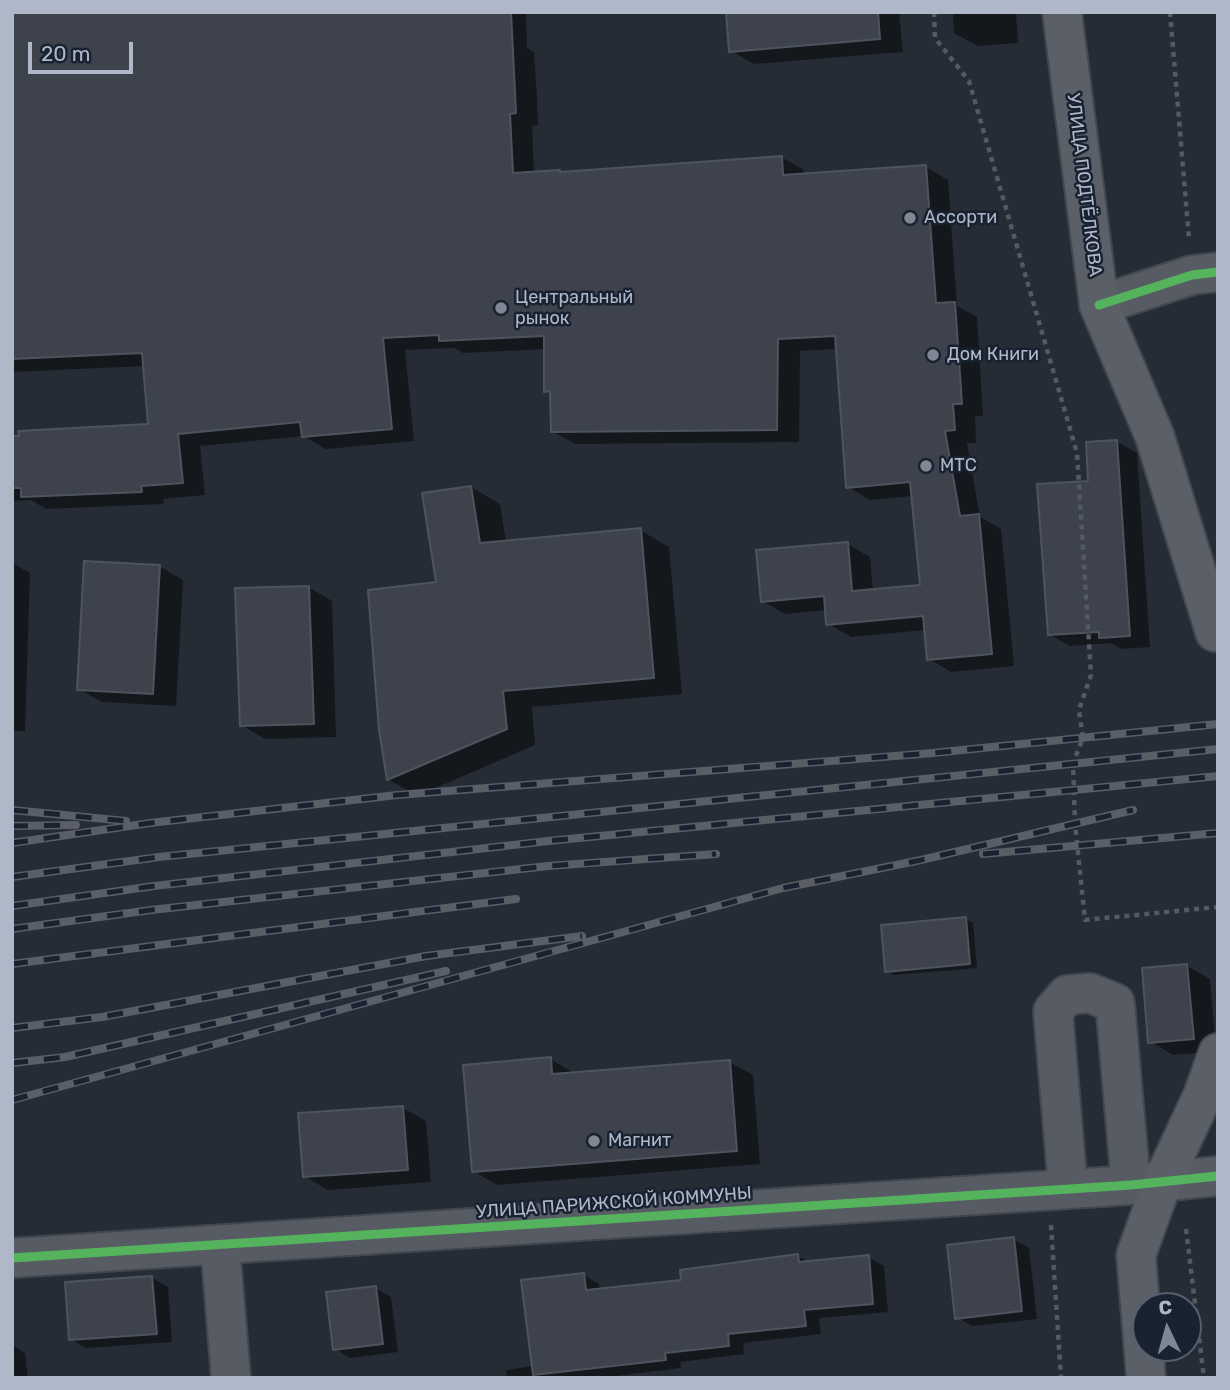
<!DOCTYPE html>
<html>
<head>
<meta charset="utf-8">
<style>
	body { margin:0 }
	#map { position:relative; width:1230px; height:1390px; overflow:hidden; background:#262c36; font-family:Rubik,sans-serif }
	canvas { display:block }
	.frame { position:absolute; inset:0; border:14px solid #afb8c8; pointer-events:none }
	.north { position:absolute; left:1132px; top:1292px; width:70px; height:70px; box-sizing:border-box; background:#192230; border:2px solid #555e6d; border-radius:50%; rotate:355deg; font-size:19px; font-weight:700; line-height:28px; text-align:center; color:#afb8c8 }
	.north::after { content:''; display:block; margin:auto; width:24px; height:32px; background:#7f8795; clip-path:polygon(50% 0,100% 100%,50% 72%,0 100%) }
	.scale { position:absolute; left:28px; top:42px; width:105px; height:32px; box-sizing:border-box; border:4px solid #afb8c8; border-top:0; padding-left:9px; font-size:21px; line-height:24px; white-space:nowrap; color:#afb8c8; -webkit-text-stroke:5px #192230; paint-order:stroke }
</style>
</head>
<body>
<div id="map">
<canvas width="1230" height="1390"></canvas>
<div class="frame"></div>
<div class="north">С</div>
<div class="scale">20 m</div>
</div>
<script>
const c = document.querySelector('canvas').getContext('2d');
c.lineJoin = 'round';
function fill(path, color) {
  c.fillStyle = color;
  c.fill(path, 'evenodd');
}
function poly(rows) {
  const path = new Path2D();
  for (const r of rows) {
    path.moveTo(r[0], r[1]);
    for (let i = 2; i < r.length; i += 2) path.lineTo(r[i], r[i + 1]);
  }
  return path;
}
function trace(path, color, width, dash) {
  c.strokeStyle = color;
  c.lineWidth = width;
  c.lineCap = dash ? 'butt' : 'round';
  c.setLineDash(dash || []);
  c.stroke(path);
}
function drawText(font, color, halo, rows, align = 'center') {
  c.font = font + ' Rubik,sans-serif';
  c.lineWidth = 5;
  c.setLineDash([]);
  c.textBaseline = 'middle';
  c.strokeStyle = halo;
  c.fillStyle = color;
  for (const [text, x, y, turn = 0] of rows) {
    c.save();
    c.translate(x, y);
    c.rotate((+turn || 0) * Math.PI / 180);
    c.textAlign = isNaN(turn) ? turn : align;
    if (halo) c.strokeText(text, 0, 0);
    c.fillText(text, 0, 0);
    c.restore();
  }
}
fill(poly([
	[12,12,526,12,527,48,534,52,537,98,538,125,532,126,534,173,562,173,781,157,804,170,804,176,926,167,948,180,957,306,977,317,983,416,975,416,976,443,967,443,980,517,1001,529,1014,666,951,672,929,659,926,630,851,637,828,624,827,610,785,614,762,601,847,544,870,557,873,590,922,586,913,496,870,500,848,487,838,349,800,351,799,442,575,444,552,431,552,394,546,391,546,349,463,353,454,348,405,350,414,441,326,449,303,436,200,446,205,495,163,499,164,504,46,509,31,500,12,501,12,438,150,426,145,366,12,372],
	[728,12,899,12,903,52,754,64,731,51],
	[953,12,1016,12,1018,43,978,46,954,33],
	[1116,441,1137,453,1150,647,1121,649,1111,643,1070,646,1049,634,1090,482],
	[471,487,500,504,506,542,640,530,669,547,682,694,532,707,535,745,417,796,388,779,438,583],
	[12,563,30,573,25,731,12,731],
	[86,563,160,567,183,580,176,706,102,702,79,689],
	[308,587,332,601,336,737,265,739,241,725],
	[966,919,973,923,977,968,894,975,886,971],
	[1187,966,1210,979,1216,1051,1173,1055,1150,1041],
	[550,1059,574,1073,729,1062,753,1075,760,1164,497,1185,473,1171],
	[403,1108,426,1121,431,1182,328,1190,304,1176],
	[1013,1239,1029,1248,1037,1319,972,1326,956,1317],
	[798,1256,809,1262,868,1257,884,1266,888,1312,819,1318,821,1334,743,1343,744,1354,680,1362,681,1368,599,1378,507,1378,506,1370,533,1366,584,1275,599,1284,600,1290,683,1281],
	[152,1278,168,1287,172,1342,86,1348,70,1339],
	[375,1288,391,1297,398,1352,350,1358,335,1349],
	[12,1345,25,1353,28,1378,12,1378]
]), '#0007');
const building = poly([
	[12,12,511,12,516,113,510,114,513,173,560,170,560,172,782,156,783,175,926,165,936,303,955,302,962,404,953,404,955,430,945,431,960,516,979,514,992,654,927,660,923,616,826,625,824,596,761,602,756,550,848,542,852,591,920,585,910,482,846,488,835,336,778,339,777,430,551,432,550,391,544,392,544,336,439,341,439,335,383,338,392,429,302,437,300,422,178,434,183,483,141,486,142,492,21,497,21,488,12,488,12,436,19,436,18,431,148,424,142,353,12,359,12,12],
	[726,12,878,12,880,39,729,52,726,12],
	[1117,440,1130,636,1099,638,1099,632,1048,635,1037,484,1088,481,1086,442,1117,440],
	[471,486,480,543,641,528,654,678,503,691,507,729,387,780,379,730,368,590,436,582,422,493,471,486],
	[84,561,160,565,153,694,77,690,84,561],
	[309,586,314,724,240,726,235,588,309,586],
	[966,917,970,964,885,972,881,925,966,917],
	[1187,964,1194,1039,1148,1043,1142,968,1187,964],
	[551,1057,552,1074,730,1060,737,1151,472,1172,463,1065,551,1057],
	[403,1106,408,1170,303,1177,298,1113,403,1106],
	[1014,1237,1022,1311,955,1319,947,1245,1014,1237],
	[798,1254,799,1262,869,1255,873,1304,804,1310,806,1326,728,1334,729,1346,665,1353,666,1360,533,1375,521,1280,584,1273,586,1290,681,1280,680,1270,798,1254],
	[152,1276,157,1334,69,1340,65,1282,152,1276],
	[376,1286,383,1344,333,1350,326,1292,376,1286]
]);
fill(building, '#3d424c');
trace(building, '#4e545e', 2);
const minor = poly([
	[1099,305,1192,275,1218,272],
	[1068,1189,1053,1011,1067,995,1090,993,1115,1003,1131,1185],
	[220,1245,231,1378],
	[12,1258,1131,1185,1218,1176]
]);
const secondary = poly([
	[1062,12,1099,305,1155,437,1215,632],
	[1146,1378,1136,1255,1162,1183,1203,1095,1218,1053]
]);
trace(minor, '#42474f', 42);
trace(secondary, '#42474f', 42);
trace(poly([
	[934,12,935,38,969,81,1077,453,1091,675,1079,710,1083,738,1073,763,1075,824,1085,920,1218,907],
	[1170,12,1189,239],
	[1051,1225,1061,1378],
	[1186,1229,1204,1378]
]), '#545a61', 4.5, [5, 5]);
trace(minor, '#565b64', 38);
trace(secondary, '#5a5f68', 38);
const rail = poly([
	[12,810,126,821],
	[12,826,76,825],
	[12,843,150,823,397,795,933,753,1218,724],
	[983,854,1218,833],
	[12,877,159,857,1218,749],
	[12,906,154,886,548,841,1218,776],
	[12,929,151,910,548,866,716,854],
	[12,964,516,899],
	[12,1028,102,1017,426,956,582,936],
	[12,1063,65,1057,446,971],
	[12,1100,783,888,921,860,1133,810]
]);
trace(rail, '#5a5e67', 8);
trace(rail, '#192230', 5, [16]);
trace(poly([
	[1099,305,1192,275,1218,272],
	[12,1258,1131,1185,1218,1176]
]), '#56b35d', 9);
for (const [x, y, r, color] of [
	[910,218,7,"#7f8795"],
	[501,308,7,"#7f8795"],
	[933,355,7,"#7f8795"],
	[926,466,7,"#7f8795"],
	[594,1141,7,"#7f8795"]
]) {
  const dot = new Path2D();
  dot.arc(x, y, r, 0, 2 * Math.PI);
  c.fillStyle = color;
  c.fill(dot);
  trace(dot, '#192230', 2.5);
}
drawText('18px', '#afb8c8', '#192230', [
	["УЛИЦА ПОДТЁЛКОВА",1084,185,83],
	["УЛИЦА ПАРИЖСКОЙ КОММУНЫ",614,1203,-4]
]);
drawText('18px', '#afb8c8', '#192230', [
	["Ассорти",924,218],
	["Центральный",515,298],
	["рынок",515,319],
	["Дом Книги",947,355],
	["МТС",940,466],
	["Магнит",608,1141]
], 'left');
</script>
</body>
</html>
